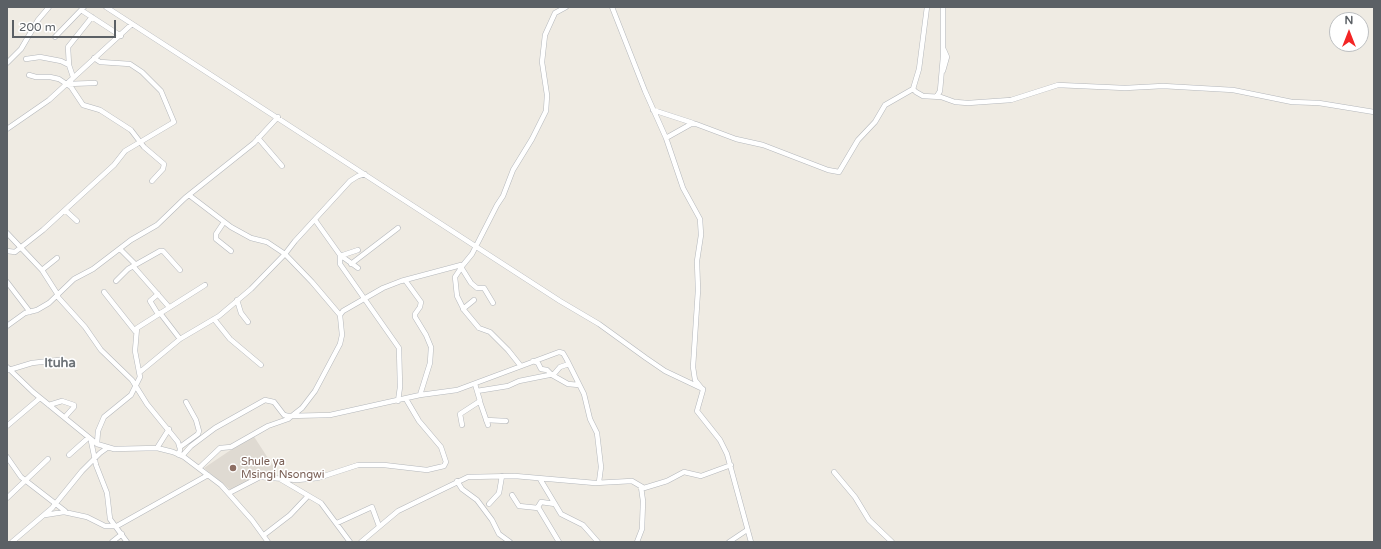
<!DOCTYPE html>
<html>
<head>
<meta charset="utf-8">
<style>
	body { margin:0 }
	#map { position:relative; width:1381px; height:549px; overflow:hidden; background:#efebe3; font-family:"Varela Round",sans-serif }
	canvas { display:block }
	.frame { position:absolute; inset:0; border:8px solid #5b6065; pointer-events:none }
	.north { position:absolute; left:1329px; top:12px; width:40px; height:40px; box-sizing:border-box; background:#fff; border:1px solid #bdbfc1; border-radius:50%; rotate:0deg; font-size:11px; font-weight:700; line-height:16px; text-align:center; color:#5b6065 }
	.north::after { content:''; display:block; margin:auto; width:14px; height:18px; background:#f32525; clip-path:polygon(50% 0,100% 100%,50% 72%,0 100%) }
	.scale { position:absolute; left:12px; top:20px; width:104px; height:18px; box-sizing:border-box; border:2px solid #5b6065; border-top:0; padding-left:5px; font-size:12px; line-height:14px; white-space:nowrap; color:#5b6065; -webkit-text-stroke:3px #fff; paint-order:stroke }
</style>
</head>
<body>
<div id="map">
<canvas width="1381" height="549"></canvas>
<div class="frame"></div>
<div class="north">N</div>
<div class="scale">200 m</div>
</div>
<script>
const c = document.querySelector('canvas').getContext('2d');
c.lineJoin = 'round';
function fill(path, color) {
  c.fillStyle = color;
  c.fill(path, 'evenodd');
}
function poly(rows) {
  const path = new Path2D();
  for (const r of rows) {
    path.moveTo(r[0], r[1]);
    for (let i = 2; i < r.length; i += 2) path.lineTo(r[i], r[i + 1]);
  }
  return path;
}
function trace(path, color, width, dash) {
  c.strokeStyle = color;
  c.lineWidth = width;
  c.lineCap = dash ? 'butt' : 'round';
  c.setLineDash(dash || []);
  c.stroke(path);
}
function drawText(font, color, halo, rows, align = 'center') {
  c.font = font + ' "Varela Round",sans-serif';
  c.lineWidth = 3;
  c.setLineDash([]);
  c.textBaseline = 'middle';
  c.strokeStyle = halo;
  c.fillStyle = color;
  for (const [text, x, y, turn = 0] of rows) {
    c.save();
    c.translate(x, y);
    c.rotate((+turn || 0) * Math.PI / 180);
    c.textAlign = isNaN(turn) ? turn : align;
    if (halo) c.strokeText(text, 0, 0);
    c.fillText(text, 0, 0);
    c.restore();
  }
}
fill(poly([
	[253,435,275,469,233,492,204,468]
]), '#dfdad2');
const minor = poly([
	[106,7,560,301,599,324,646,358,665,371,703,389],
	[612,7,645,91,666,138,683,188,700,219,701,235,697,261,698,290,693,367,695,380,703,390,697,411,720,440,727,454,751,542],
	[927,7,919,69,913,89,916,92,923,96,941,97,955,102,968,103,1011,100,1058,85,1125,88,1163,86,1233,90,1292,102,1319,103,1374,112],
	[81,10,121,36],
	[55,37,84,7],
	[26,59,40,57,61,61,69,65,73,77],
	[7,63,21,49,38,20,49,7],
	[69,65,68,47,92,17],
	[943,71,947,57,944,50],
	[29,75,36,77,50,77,59,79,71,87,83,105,100,110,131,130,144,147,164,164,163,169,152,181],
	[68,84,95,83],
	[937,96,940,91,943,57,943,7],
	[653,110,693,123],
	[7,129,49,100,132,24],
	[258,138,282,166],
	[666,138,691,124,696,124,736,139,763,145,828,170,839,172,858,140,875,122,885,105,913,89],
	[189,195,231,227,251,238,267,242,285,254,312,282,340,315],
	[65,210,77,221],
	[315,220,340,255,343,255,358,250],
	[224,222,216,234,216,239,231,251],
	[7,233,42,270,58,295],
	[120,249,135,264],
	[7,251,15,252,43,230,114,165,125,151,174,122,161,91,142,72,130,64,100,62,94,58],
	[340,255,340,264,399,348,400,387,398,401],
	[340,255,358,268],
	[351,264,398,228],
	[133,266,169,307],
	[461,267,471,283,477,288,484,288,493,303],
	[42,270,57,258],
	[405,280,421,302,420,307,415,314,415,317,426,335,431,347,430,363,420,395],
	[116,281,128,269,160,251,163,251,180,270],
	[7,282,30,312],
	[104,292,135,331],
	[158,294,150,301,158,314],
	[57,296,85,327,101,350,132,380,147,404,178,442,180,449,179,455],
	[237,300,241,313,248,322],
	[463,309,474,300],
	[160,313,180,339],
	[214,319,230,339,261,365],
	[7,326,25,313,37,310,49,303,74,279,93,269,131,240,157,225,185,198,254,143,278,117],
	[533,361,538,363,541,369,547,370,552,375,568,384,579,385],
	[520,365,508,350,490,332,479,328,464,310,457,296,455,277,463,265,472,254,497,205,503,196,513,170,532,139,546,111,547,95,542,62,545,35,555,13,566,7],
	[7,367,33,392,97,444,114,449,157,448,173,452,184,457,221,485,252,520,268,542],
	[9,370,32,363,59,360],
	[140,372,180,339,219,316,251,289,285,254,295,241,350,181,358,176,365,174],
	[477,391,508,386,519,381,554,374,560,367,569,364],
	[480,402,488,425],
	[49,405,62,401,74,405,74,407,65,417],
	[486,420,506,421],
	[462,425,460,414,480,401,475,384],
	[7,426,40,398],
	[91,441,96,465,107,493,110,519,127,542],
	[97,444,98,431,104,417,131,395,140,377,135,351,137,328,205,285],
	[180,447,198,434,199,431,196,420,186,402],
	[157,448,169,429],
	[69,455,88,438],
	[182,456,191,446,215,428,265,400,274,402,284,415,288,416,330,415,420,395,457,390,559,352,563,353,567,360,584,394,590,419,597,433,601,467,599,482],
	[7,457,21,477,65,511],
	[199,468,220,448,231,447,268,426,288,419,302,408,315,391,340,344,342,335,340,315,343,311,383,288,401,281,461,265],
	[834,472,855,497,869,520,892,542],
	[280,479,321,503,350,542],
	[540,479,561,514,583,525,598,542],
	[457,481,462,489,477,500,492,520,499,534,510,542],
	[229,493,260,477,297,480,318,478,358,465,384,465,427,470,444,466,446,462,441,447,419,421,406,399],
	[512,495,519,506,538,508],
	[7,498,48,459],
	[489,504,499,493,502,476],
	[555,504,541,502,538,507,559,542],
	[45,515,64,512,87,517,105,526,117,526,208,475],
	[337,523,372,507,379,526],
	[264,535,290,515,308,496],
	[12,542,52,508,82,471,100,453,107,448],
	[112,542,122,534],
	[361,542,398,511,468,477,515,476,595,483,632,481,644,488,667,481,684,472,701,476,731,465],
	[637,542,642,529,643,501,641,487],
	[729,542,747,530]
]);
trace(minor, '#b4b7bb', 5.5);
trace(minor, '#fff', 4.5);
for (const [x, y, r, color] of [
	[233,468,4,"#8d6e63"]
]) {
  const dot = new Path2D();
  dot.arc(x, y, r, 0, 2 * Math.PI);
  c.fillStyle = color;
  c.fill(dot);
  trace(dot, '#fff', 1.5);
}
drawText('11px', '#785e54', '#fff', [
	["Shule ya",241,462],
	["Msingi Nsongwi",241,475]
], 'left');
drawText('bold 13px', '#6c7277', '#fff', [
	["Ituha",60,364]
]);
</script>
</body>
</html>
